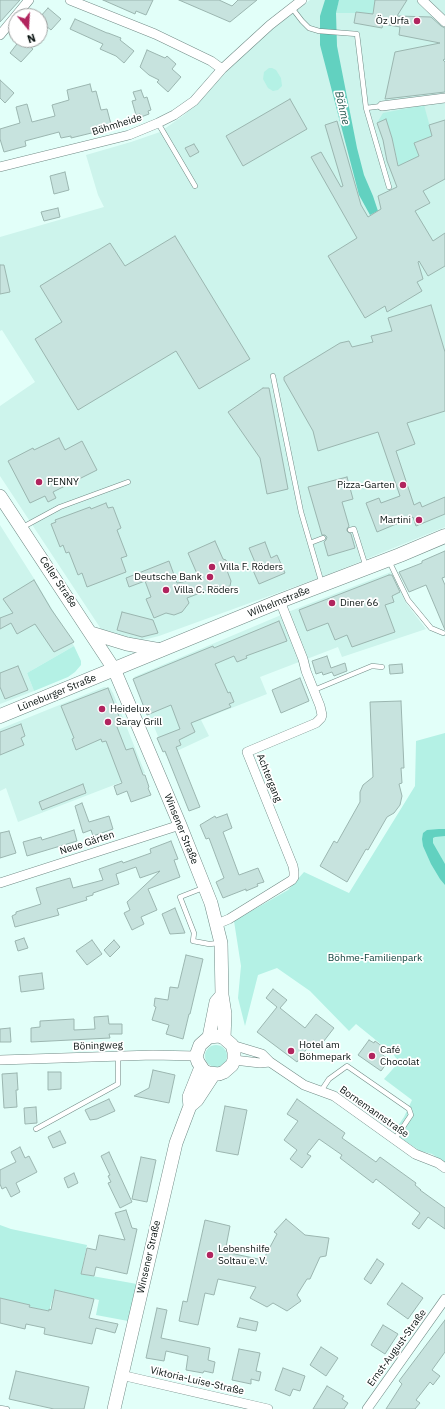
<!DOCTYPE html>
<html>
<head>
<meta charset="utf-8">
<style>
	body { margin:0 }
	#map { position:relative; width:445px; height:1409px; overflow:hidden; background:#e2fff9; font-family:"IBM Plex Sans",sans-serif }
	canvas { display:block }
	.north { position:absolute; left:8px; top:8px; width:40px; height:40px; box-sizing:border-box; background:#fff; border:1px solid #9ca09f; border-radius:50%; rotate:162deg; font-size:11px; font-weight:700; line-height:16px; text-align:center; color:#081210 }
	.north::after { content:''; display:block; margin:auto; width:14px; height:18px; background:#b1245e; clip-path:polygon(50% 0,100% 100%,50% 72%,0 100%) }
</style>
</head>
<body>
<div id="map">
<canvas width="445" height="1409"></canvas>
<div class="north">N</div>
</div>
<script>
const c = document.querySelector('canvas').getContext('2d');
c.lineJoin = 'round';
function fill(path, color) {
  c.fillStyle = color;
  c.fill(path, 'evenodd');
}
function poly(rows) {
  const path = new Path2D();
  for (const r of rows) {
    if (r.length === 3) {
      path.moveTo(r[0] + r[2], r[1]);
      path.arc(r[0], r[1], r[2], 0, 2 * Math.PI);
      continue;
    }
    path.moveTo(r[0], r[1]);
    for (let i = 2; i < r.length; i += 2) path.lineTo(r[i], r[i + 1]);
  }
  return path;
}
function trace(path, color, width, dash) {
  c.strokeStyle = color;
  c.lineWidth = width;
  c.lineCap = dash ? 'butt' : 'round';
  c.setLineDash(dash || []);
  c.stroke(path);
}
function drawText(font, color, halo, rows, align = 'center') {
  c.font = font + ' "IBM Plex Sans",sans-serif';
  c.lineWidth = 3.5;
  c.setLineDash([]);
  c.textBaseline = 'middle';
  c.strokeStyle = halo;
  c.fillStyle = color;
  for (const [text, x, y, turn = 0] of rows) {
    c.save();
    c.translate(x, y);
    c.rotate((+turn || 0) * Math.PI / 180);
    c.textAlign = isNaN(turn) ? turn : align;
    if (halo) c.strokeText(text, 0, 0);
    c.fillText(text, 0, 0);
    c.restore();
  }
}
fill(poly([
	[310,0,445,0,445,527,327,575,159,636,143,640,127,639,114,636,101,629,0,476,0,406,35,382,2,330,0,331,0,237,104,207,98,195,86,155,131,142,160,132,184,115,258,40],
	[0,525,33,577,74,646,27,673,34,691,0,704],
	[391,572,406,603,426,629,342,657,338,647,260,677,267,694,201,720,209,736,166,756,134,677,293,610],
	[104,687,110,688,113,693,145,773,18,822,6,788,0,791,0,729]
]), '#cdf4ec');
fill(poly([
	[339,0,375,0,373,14,356,12,356,13,336,13],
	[269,68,272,68,276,70,281,78,282,86,278,90,273,91,268,88,263,79,264,72],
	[424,105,433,138,424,141,423,139,414,143,419,156,399,167,392,138,386,120,377,123,383,113],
	[74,646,81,661,81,665,75,672,68,677,34,691,27,673],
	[445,733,445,1163,432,1154,420,1151,399,1137,395,1130,404,1117,412,1100,384,1079,399,1062,393,1054,356,1024,349,1031,310,991,277,968,258,975,245,1026,238,998,241,966,234,921,288,890,304,872,349,893,415,786,416,741],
	[216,1056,11],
	[0,1225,11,1229,87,1245,81,1274,137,1284,128,1321,96,1315,99,1300,55,1290,49,1311,29,1307,30,1305,0,1298]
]), '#b4f1e5');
fill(poly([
	[325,0,339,0,336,13,337,46,357,148,364,175,373,196,378,211,370,215,359,195,320,45,320,16],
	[439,829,445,829,445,836,435,837,433,838,433,843,445,864,445,885,440,879,431,864,423,846,422,839,423,833,427,830]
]), '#62d1c0');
const building = poly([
	[0,0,20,0,0,22,0,0],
	[103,0,153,0,146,15,136,11,135,14,103,0],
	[179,0,219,0,232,6,238,0,257,0,230,22,179,0],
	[375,0,407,0,397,16,431,17,441,26,445,28,445,59,443,60,445,62,445,92,385,99,395,52,440,43,399,35,400,27,383,24,382,28,354,23,356,12,373,14,375,0],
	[48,8,61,19,51,30,40,21,40,17,48,8],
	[75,19,107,33,108,33,121,38,120,40,134,51,124,63,116,56,100,49,103,44,70,29,75,19],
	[20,40,22,40,33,49,21,62,10,53,20,40],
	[147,50,165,58,167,56,176,64,172,69,181,77,168,92,157,82,159,80,149,75,140,67,147,50],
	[0,80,14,93,5,103,0,98,0,80],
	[90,84,92,92,96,91,101,110,107,109,112,128,71,138,71,136,61,138,59,132,25,141,26,146,4,152,0,139,0,129,20,123,16,107,27,104,32,122,55,116,52,105,69,100,67,90,90,84],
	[141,90,144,98,147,97,151,110,148,111,149,114,141,117,140,114,136,115,132,101,136,100,133,92,141,90],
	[290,99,307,129,243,166,226,136,290,99],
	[386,119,392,138,398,166,419,156,414,143,432,136,429,125,445,120,445,179,423,191,430,203,415,211,433,241,445,233,445,266,428,276,419,261,418,262,423,279,417,282,422,291,387,312,385,306,365,318,328,256,357,238,311,157,321,152,341,187,343,186,325,125,337,121,361,205,368,217,381,209,378,196,397,187,387,161,383,140,377,123,386,119],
	[194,144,199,152,190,157,185,148,194,144],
	[65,172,69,190,54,194,50,176,65,172],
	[58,208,60,217,44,221,41,212,58,208],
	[175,236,250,359,199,389,176,351,78,410,35,339,62,322,40,286,110,243,125,266,175,236],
	[0,265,4,265,10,292,0,294,0,265],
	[431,305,445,352,445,411,407,423,415,444,396,451,414,505,420,502,422,507,445,497,445,514,416,526,413,517,377,532,366,503,379,498,381,503,400,496,378,432,318,451,313,431,284,380,284,377,340,343,349,341,352,347,373,342,371,336,392,331,388,318,431,305],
	[263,388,269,388,288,489,267,494,260,458,228,412,263,388],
	[59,438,65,450,82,441,97,470,53,492,56,498,48,502,45,496,30,503,8,461,33,448,34,450,59,438],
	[347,477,353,499,342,502,349,526,347,529,347,531,351,534,355,548,328,556,324,542,326,540,327,537,325,535,322,535,308,487,347,477],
	[106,503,108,508,113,507,121,528,117,530,127,556,121,558,126,572,87,587,82,573,78,575,69,552,66,553,63,545,60,547,51,524,56,522,55,520,90,507,91,509,106,503],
	[215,541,223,559,226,560,228,566,226,568,231,581,230,586,223,588,218,586,187,598,189,603,182,612,174,615,166,613,154,618,146,599,151,597,145,581,129,587,126,578,169,561,177,583,183,582,198,576,188,553,215,541],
	[265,542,271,558,277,555,285,573,259,584,252,568,257,567,249,548,265,542],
	[445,551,445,577,442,578,445,585,445,630,426,585,409,592,399,572,422,563,422,561,445,551],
	[389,575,392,575,400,592,392,596,394,602,385,605,395,632,352,647,347,635,335,640,328,623,307,631,299,610,389,575],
	[34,580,51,609,74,642,54,652,35,624,17,634,11,623,0,629,0,618,13,613,3,599,34,580],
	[122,612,153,620,158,633,142,637,117,630,122,612],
	[279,621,287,641,246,656,247,658,237,662,234,656,215,664,228,693,230,692,234,702,229,704,231,707,191,723,195,732,179,740,181,745,176,747,200,807,189,811,165,751,163,752,157,738,180,729,171,705,147,715,133,679,213,646,214,648,279,621],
	[327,656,331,668,345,663,347,671,334,676,332,672,323,675,322,672,316,674,312,661,327,656],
	[402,664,403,673,390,674,389,665,402,664],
	[18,666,28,690,5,699,0,687,0,673,18,666],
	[300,678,309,701,281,713,272,690,300,678],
	[108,688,122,724,117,727,126,750,133,748,143,775,145,775,149,787,148,788,151,795,131,802,127,791,117,795,114,786,122,783,106,741,102,742,101,739,76,750,72,739,74,738,61,706,108,688],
	[401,701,404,768,401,768,402,783,399,784,402,796,400,805,394,813,387,817,368,850,366,849,347,882,320,866,334,841,337,843,360,802,360,792,363,785,373,777,370,702,401,701],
	[21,724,25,736,21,738,24,745,0,755,0,732,21,724],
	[83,784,86,793,42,810,39,802,83,784],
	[82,803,89,822,109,816,113,829,93,836,91,830,83,833,75,806,82,803],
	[227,814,232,828,223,832,239,875,258,868,264,882,257,884,258,886,246,891,246,889,223,898,216,882,224,878,209,838,206,839,200,825,215,816,216,818,227,814],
	[74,830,77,841,27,856,23,842,41,837,42,840,74,830],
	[9,831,16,853,0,858,0,833,9,831],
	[171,841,178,859,174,860,180,877,148,889,157,910,141,917,144,924,132,930,124,913,130,910,127,902,160,871,140,878,136,867,116,874,119,884,93,893,93,895,86,897,87,900,57,909,59,915,15,927,12,916,16,914,16,912,41,904,36,888,70,878,73,888,103,880,99,869,122,861,123,863,151,853,150,849,171,841],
	[175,908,185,933,170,934,162,914,175,908],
	[24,938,28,948,18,951,15,941,24,938],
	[92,940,102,954,87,965,76,951,92,940],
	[114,940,120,947,110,957,104,950,114,940],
	[186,955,203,959,190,1014,189,1014,183,1039,166,1034,169,1025,152,1020,156,1007,154,1006,155,998,168,1000,170,987,178,988,186,955],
	[42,973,44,989,21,992,19,976,42,973],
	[273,989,287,1000,280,1008,305,1028,316,1014,334,1028,320,1046,313,1040,297,1062,257,1032,277,1007,266,998,273,989],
	[108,1016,109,1024,122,1024,122,1034,109,1034,110,1038,31,1042,31,1028,40,1027,40,1021,74,1019,74,1030,95,1029,94,1017,108,1016],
	[10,1028,11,1042,0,1042,0,1029,10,1028],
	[369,1040,374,1043,375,1041,383,1047,379,1052,389,1060,381,1071,358,1055,369,1040],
	[153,1070,175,1075,169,1103,134,1096,149,1088,153,1070],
	[48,1072,61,1072,61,1089,48,1090,48,1072],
	[17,1073,18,1090,16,1090,17,1107,4,1108,2,1074,17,1073],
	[109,1099,115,1111,97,1119,90,1120,85,1110,109,1099],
	[297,1099,345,1133,342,1138,376,1162,380,1157,416,1183,415,1185,421,1190,420,1190,445,1208,445,1229,428,1217,419,1229,412,1224,420,1213,376,1179,373,1183,365,1177,340,1158,342,1155,319,1139,307,1154,311,1156,302,1168,290,1159,297,1150,284,1140,298,1121,287,1114,297,1099],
	[225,1106,247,1110,238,1155,216,1151,225,1106],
	[36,1107,37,1123,25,1124,24,1108,36,1107],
	[60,1131,66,1143,53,1148,48,1137,60,1131],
	[20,1147,25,1158,29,1156,37,1172,16,1183,20,1192,11,1197,6,1187,2,1189,0,1184,0,1170,16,1162,11,1152,20,1147],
	[109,1152,132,1202,120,1208,108,1183,111,1182,108,1176,110,1175,101,1156,109,1152],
	[141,1157,156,1160,147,1202,132,1199,141,1157],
	[74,1173,78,1183,68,1188,64,1178,74,1173],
	[126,1210,132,1228,137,1229,127,1274,96,1267,94,1276,81,1274,87,1248,96,1250,99,1235,125,1240,115,1213,126,1210],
	[286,1219,305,1235,329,1238,326,1256,320,1257,310,1279,307,1279,297,1295,301,1301,287,1311,273,1303,267,1307,250,1298,256,1287,218,1279,214,1295,205,1293,198,1325,179,1321,183,1301,187,1302,205,1220,230,1226,225,1252,263,1260,277,1234,274,1232,286,1219],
	[377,1259,384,1264,371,1284,364,1279,377,1259],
	[402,1283,423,1298,408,1319,387,1304,402,1283],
	[55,1290,94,1299,89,1318,118,1324,115,1333,96,1328,92,1344,44,1334,45,1328,26,1324,25,1329,0,1323,0,1298,30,1305,29,1307,49,1311,49,1309,51,1310,55,1290],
	[157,1308,167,1310,161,1338,210,1348,208,1360,215,1362,213,1373,204,1371,203,1373,186,1370,188,1356,166,1351,164,1361,146,1358,157,1308],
	[240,1318,258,1322,256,1331,237,1327,240,1318],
	[445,1320,445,1352,432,1370,440,1376,433,1385,430,1382,416,1400,420,1403,415,1409,386,1409,402,1384,399,1381,445,1320],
	[383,1325,398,1334,385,1354,371,1345,383,1325],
	[321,1347,338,1358,326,1376,310,1365,321,1347],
	[239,1349,260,1353,256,1371,261,1372,259,1381,251,1379,251,1384,232,1380,239,1349],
	[283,1368,305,1376,300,1391,293,1389,290,1396,275,1390,283,1368],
	[16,1371,89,1387,84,1409,54,1409,9,1399,16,1371],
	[327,1386,344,1396,342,1399,348,1403,344,1409,313,1409,327,1386]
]);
fill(building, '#c7e3de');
trace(building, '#9bb6b0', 1);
const lane = poly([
	[292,8,302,21,309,28,319,31,357,34,366,108,389,187],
	[366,108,382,106],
	[158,123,195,186],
	[273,376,301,512,322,584],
	[23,527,60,507,128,482],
	[350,530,354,529,366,567],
	[310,543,323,538],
	[389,561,408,600,431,628,443,633],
	[314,690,372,666,382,667],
	[203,888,180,897,194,933,193,941,209,944,220,943],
	[321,1091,329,1079,347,1066,409,1109,411,1115,395,1139],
	[36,1129,118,1084,118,1056],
	[0,1408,7,1409]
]);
const street = poly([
	[70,0,155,34,211,61,222,69],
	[422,0,445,22],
	[0,35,29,0],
	[382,106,445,98],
	[0,167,129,135,158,123,174,115,194,101,222,69,270,25,302,0],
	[0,883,180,825],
	[217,924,229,919,292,880,294,877,294,872,293,866,247,752,316,723,321,718,322,715,320,706,306,671,303,659,280,601],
	[232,1045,262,1054,270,1062,304,1085,334,1096,415,1154,438,1163,445,1168],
	[0,1060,153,1055,196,1056],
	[234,1060,260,1063,270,1062],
	[121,1375,268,1409],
	[367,1409,445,1299]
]);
const secondary = poly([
	[0,496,114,669,180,825,211,903,221,943,222,995,225,1014,224,1038],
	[91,633,127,644,161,650],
	[209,1037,219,1036,224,1038,232,1045,234,1052,234,1060,232,1065,224,1072,219,1074,209,1073,204,1071,198,1062,196,1056,200,1045,209,1037,216,1002,222,995],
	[190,1106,197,1100,214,1074],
	[114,1409,176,1143,190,1106,189,1097,201,1067]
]);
const primary = poly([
	[0,716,280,601,400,555,445,536]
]);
trace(lane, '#718b86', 5.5);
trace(street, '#718b86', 10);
trace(secondary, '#718b86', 14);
trace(primary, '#718b86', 15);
trace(lane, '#fff', 4.5);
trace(street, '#fff', 9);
trace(secondary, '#fff', 13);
trace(primary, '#fff', 14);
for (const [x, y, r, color] of [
	[417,21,4,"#b1245e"],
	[39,482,4,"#b1245e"],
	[403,485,4,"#b1245e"],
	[419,520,4,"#b1245e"],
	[212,567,4,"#b1245e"],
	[210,577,4,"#b1245e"],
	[166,590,4,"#b1245e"],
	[332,603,4,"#b1245e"],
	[102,709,4,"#b1245e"],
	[108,722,4,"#b1245e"],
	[291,1051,4,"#b1245e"],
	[372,1056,4,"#b1245e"],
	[210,1255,4,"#b1245e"]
]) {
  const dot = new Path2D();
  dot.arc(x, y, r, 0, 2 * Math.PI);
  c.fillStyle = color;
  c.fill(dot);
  trace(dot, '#fff', 1.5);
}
drawText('10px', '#081210', '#fff', [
	["Öz Urfa",409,21,"right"],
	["PENNY",47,482],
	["Pizza-Garten",395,485,"right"],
	["Martini",411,520,"right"],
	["Villa F. Röders",220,567],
	["Deutsche Bank",202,577,"right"],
	["Villa C. Röders",174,590],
	["Diner 66",340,603],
	["Heidelux",110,709],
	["Saray Grill",116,722],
	["Hotel am",299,1045],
	["Böhmepark",299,1057],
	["Café",380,1050],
	["Chocolat",380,1062],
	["Lebenshilfe",218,1249],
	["Soltau e. V.",218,1261]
], 'left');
drawText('10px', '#081210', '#fff', [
	["Böhmheide",117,125,-17],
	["Celler Straße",58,582,56],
	["Wilhelmstraße",279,602,-22],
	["Lüneburger Straße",57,693,-22],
	["Achtergang",269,778,68],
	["Winsener Straße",181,829,68],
	["Neue Gärten",87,843,-18],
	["Böningweg",98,1046,-2],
	["Bornemannstraße",374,1112,35],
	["Winsener Straße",149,1257,-77],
	["Ernst-August-Straße",397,1348,-54],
	["Viktoria-Luise-Straße",197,1381,13]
]);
drawText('10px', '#0c4039', '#fff', [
	["Böhme-Familienpark",375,958]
]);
drawText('italic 11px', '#24554d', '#fff', [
	["Böhme",342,108,77]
]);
</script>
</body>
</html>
